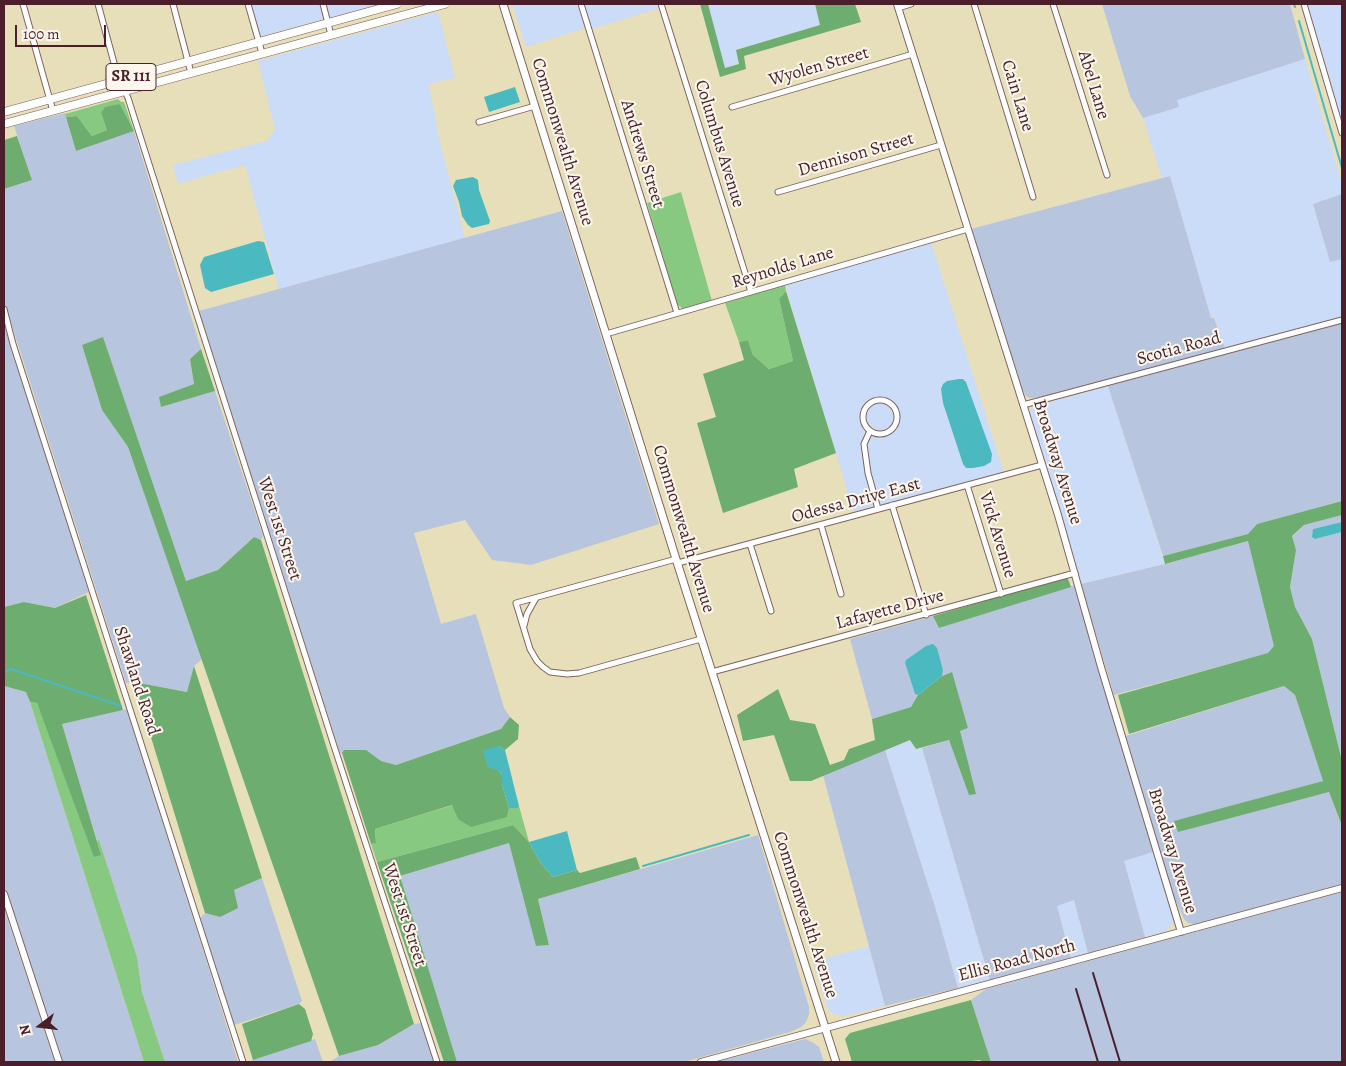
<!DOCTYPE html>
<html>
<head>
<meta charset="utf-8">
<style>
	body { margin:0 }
	#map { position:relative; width:1346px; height:1066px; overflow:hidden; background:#e7dfba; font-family:Alegreya,serif }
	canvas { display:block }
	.frame { position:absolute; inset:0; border:5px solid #4a1f2b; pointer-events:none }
	.north { position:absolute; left:15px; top:1001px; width:50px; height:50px; -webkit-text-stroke:4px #fbf7ec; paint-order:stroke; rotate:255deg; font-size:14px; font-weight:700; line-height:20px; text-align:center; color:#4a1f2b }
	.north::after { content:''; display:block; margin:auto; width:18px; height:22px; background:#4a1f2b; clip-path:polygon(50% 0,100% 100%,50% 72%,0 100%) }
	.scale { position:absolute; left:15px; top:25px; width:91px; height:22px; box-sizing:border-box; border:2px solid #4a1f2b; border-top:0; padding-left:6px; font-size:15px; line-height:18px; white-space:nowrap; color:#4a1f2b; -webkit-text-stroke:4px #fbf7ec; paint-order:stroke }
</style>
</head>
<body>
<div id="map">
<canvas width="1346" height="1066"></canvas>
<div class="frame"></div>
<div class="north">N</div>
<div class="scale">100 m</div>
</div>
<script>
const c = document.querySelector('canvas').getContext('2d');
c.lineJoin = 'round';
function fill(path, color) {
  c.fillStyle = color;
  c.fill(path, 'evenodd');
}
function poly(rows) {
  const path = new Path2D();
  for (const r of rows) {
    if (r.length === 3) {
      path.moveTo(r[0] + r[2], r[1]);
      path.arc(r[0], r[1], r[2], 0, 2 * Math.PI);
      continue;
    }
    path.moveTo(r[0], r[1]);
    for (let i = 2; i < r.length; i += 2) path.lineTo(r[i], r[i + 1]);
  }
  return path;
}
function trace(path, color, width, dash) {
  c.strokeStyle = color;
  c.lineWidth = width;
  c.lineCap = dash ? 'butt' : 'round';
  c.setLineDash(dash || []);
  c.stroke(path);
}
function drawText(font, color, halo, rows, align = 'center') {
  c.font = font + ' Alegreya,serif';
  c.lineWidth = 4;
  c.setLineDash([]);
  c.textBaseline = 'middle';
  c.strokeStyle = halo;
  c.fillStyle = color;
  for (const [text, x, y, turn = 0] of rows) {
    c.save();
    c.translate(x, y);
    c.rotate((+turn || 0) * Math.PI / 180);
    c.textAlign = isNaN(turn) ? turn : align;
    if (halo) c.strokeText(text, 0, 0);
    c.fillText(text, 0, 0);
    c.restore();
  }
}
fill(poly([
	[256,4,382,4,255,38,247,7],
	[512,4,578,4,586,28,526,47],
	[584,4,658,4,660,8,592,29],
	[708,4,815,4,821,25,736,50,739,64,725,68],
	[1307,4,1342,4,1342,122],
	[438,12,455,78,429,84,439,138,465,238,279,289,245,165,178,184,173,165,267,141,275,129,258,61],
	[1305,59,1342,184,1342,194,1313,204,1330,262,1342,259,1342,317,1225,349,1215,318,1211,318,1170,176,1162,178,1143,118,1178,107,1176,100],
	[931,242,1004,473,854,513,785,285],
	[959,379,963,464,943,404,941,389,943,384,947,381],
	[1108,386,1165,564,1081,584,1030,417,1030,410,1033,407],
	[910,740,916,749,922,748,990,981,958,988,936,910,885,750],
	[1153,852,1173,918,1173,924,1165,932,1145,937,1124,861],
	[1074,900,1088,953,1071,959,1057,906],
	[869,946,885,1006,844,1016,837,1015,831,1012,827,1007,813,962]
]), '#cbdcf9');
fill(poly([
	[1102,4,1290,4,1305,59,1177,100,1179,107,1143,118,1130,96],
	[65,113,76,151,134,131,201,349,190,359,194,384,160,397,161,407,215,391,263,536,261,540,254,537,218,570,186,581,103,338,82,345,102,410,128,447,202,659,194,666,188,692,134,682,126,683,4,301,4,189,32,180,14,126],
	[1170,176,1211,318,1214,318,1225,349,1042,397,1030,398,1026,396,1021,388,971,229],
	[1342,194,1342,259,1330,262,1313,204],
	[562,211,659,524,531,565,492,560,465,520,414,533,441,624,476,614,504,708,510,717,501,729,396,765,381,761,365,750,344,750,342,753,340,753,199,311],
	[4,323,89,592,55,608,24,602,4,607],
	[1342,323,1342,501,1257,524,1248,534,1163,556,1108,386],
	[1342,515,1342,522,1313,529,1315,539,1342,532,1342,761,1312,639,1295,607,1290,587,1296,550,1292,537,1304,525],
	[1248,541,1275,646,1269,653,1114,695,1081,584,1165,564],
	[1075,585,1153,852,1124,861,1145,937,1088,953,1074,900,1057,906,1071,959,990,981,922,748,949,740,969,794,960,731,968,728,951,672,942,676,943,670,926,646,906,661,905,663,915,694,918,695,911,707,872,719,850,639,933,616,939,628],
	[4,686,26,692,30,702,144,1062,61,1062,4,895],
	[1284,686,1295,695,1323,781,1175,822,1178,831,1329,792,1342,826,1342,885,1197,925,1188,923,1184,919,1174,897,1126,736],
	[127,709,199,937,238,1062,165,1062,142,992,137,957,99,840,97,841,62,724],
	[885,750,936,910,958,988,885,1006,823,775],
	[758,835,809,1007,809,1014,806,1022,801,1027,790,1032,684,1062,457,1062,400,876,509,843,537,946,549,945,538,899],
	[262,878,302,1001,299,1004,234,1025,200,918,205,913,220,917,234,890],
	[1342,892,1342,1062,991,1062,971,1000,986,989],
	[4,908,49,1045,55,1062,4,1062],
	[421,1023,434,1062,332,1062,331,1061,339,1056,378,1045,414,1024],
	[315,1039,323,1062,248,1062,253,1060],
	[805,1039,812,1042,819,1047,824,1062,716,1062]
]), '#b7c5de');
fill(poly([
	[118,99,121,102,124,102,134,131,120,104,101,113,107,130,92,136,77,116,66,117,65,114],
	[681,192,712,301,683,309,677,304,647,203],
	[785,285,786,291,779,299,793,361,769,369,753,355,748,340,739,342,725,303],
	[30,702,37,703,101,855,97,841,99,840,137,957,142,992,165,1062,144,1062],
	[453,805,458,819,507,817,509,808,518,808,519,806,529,842,513,825,377,862,371,844,376,843,375,829]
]), '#88c982');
fill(poly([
	[700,4,708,4,725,68,739,64,736,50,820,25,815,4,855,4,861,22,744,56,746,69,720,77],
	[120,104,134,131,76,151,66,117,77,116,92,136,107,130,101,113,105,107],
	[17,136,32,180,4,189,4,140],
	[786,291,836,453,794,469,798,487,723,513,697,423,716,417,703,374,744,360,739,342,748,340,753,355,769,369,793,361,779,299],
	[103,337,186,581,218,570,254,537,261,540,414,1024,378,1045,339,1056,128,447,102,410,82,345],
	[201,349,215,391,161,407,159,397,194,384,190,359],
	[1342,501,1342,515,1304,525,1292,536,1296,550,1290,587,1295,607,1312,639,1342,761,1342,826,1329,792,1178,832,1174,821,1323,781,1295,695,1284,686,1129,734,1118,695,1268,653,1274,646,1248,541,1165,564,1163,556,1248,534,1257,524],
	[1064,578,1068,579,1071,587,939,628,933,616],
	[86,595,123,710,62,724,101,855,94,857,37,703,30,702,26,692,4,686,4,607,24,602,55,608],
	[194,666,262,878,234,890,238,908,220,917,205,913,134,682,187,692],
	[952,672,968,728,960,731,976,794,969,795,949,740,916,749,910,740,811,781,790,781,774,735,743,741,737,715,778,689,790,720,815,724,830,765,844,760,849,749,875,740,872,719,911,707,918,695,942,676],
	[510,717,519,725,518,739,505,750,498,746,499,771,502,775,502,784,509,808,507,817,471,827,458,819,452,805,375,829,376,843,371,844,342,753,344,750,366,750,381,761,396,765,501,729],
	[513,825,529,842,540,862,553,877,577,870,580,873,636,857,640,869,538,899,549,945,536,946,509,843,400,876,457,1062,444,1062,377,862],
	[971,1000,991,1062,982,1062,980,1060,963,1062,852,1062,845,1039,850,1033],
	[299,1004,305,1009,313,1034,311,1041,253,1060,242,1024]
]), '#6ead70');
fill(poly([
	[515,87,520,102,489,112,484,97],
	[473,177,478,180,479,190,490,221,489,224,472,228,468,225,462,216,459,202,453,186,456,180],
	[258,241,264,242,274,274,211,292,205,288,200,265,204,257],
	[959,379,963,379,966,382,992,454,991,462,984,466,973,468,966,468,963,464,943,403,941,389,943,384,947,381],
	[1342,522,1342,532,1315,539,1312,537,1313,529],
	[933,644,937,648,943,670,942,676,918,695,915,694,905,663,906,660,926,646],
	[498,746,505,750,519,806,518,808,509,808,502,784,502,775,499,771,488,767,484,755,484,750],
	[567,831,577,870,553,877,540,862,529,842]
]), '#4bbac0');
trace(poly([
	[1294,4,1295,7],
	[1299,21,1342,168],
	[4,672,11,669,121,706],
	[142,707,148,709],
	[643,866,749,835]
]), '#4bbac0', 2);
const minor = poly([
	[23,4,53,111],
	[98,4,117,74,128,98,334,746,437,1062],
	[173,4,191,73],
	[248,4,262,53],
	[323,4,331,35],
	[581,4,677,313],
	[661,4,751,292],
	[974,4,1033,197],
	[1053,4,1107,175],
	[1304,4,1342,133],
	[898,8,911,4],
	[732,107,913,54],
	[479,122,535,106],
	[778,192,941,145],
	[4,309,13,344,243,1062],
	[606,334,968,229],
	[880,417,17],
	[1023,405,1342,320],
	[870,431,864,444,868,473,878,509],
	[967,485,1001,594],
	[892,505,926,615],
	[821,525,841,594],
	[750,544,771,611],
	[676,559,516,603,530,649,537,661,543,667,550,672,567,674,579,673,701,639],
	[678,563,1042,465],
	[524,626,527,614,536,598],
	[712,672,1075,573]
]);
const tertiary = poly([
	[897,4,1058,515,1101,667,1181,932],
	[4,894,59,1062],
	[701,1062,1342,888]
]);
const secondary = poly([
	[503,4,676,559,836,1062]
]);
const primary = poly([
	[4,112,397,4],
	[4,124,445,4]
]);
trace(minor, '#81625d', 7);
trace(tertiary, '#81625d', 8);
trace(secondary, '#81625d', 9);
trace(primary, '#81625d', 9);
trace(minor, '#fff', 5);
trace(tertiary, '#fff', 6);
trace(secondary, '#fff', 7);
trace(primary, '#fff', 8);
trace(poly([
	[1093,973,1120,1062],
	[1076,989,1098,1062]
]), '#4a1f2b', 2);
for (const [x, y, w] of [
	[131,77,50]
]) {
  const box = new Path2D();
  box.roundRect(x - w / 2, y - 13.5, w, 27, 4);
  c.fillStyle = '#fbf7ec';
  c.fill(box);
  trace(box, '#4a1f2b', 1);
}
drawText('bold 16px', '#4a1f2b', null, [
	["SR 111",131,77]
]);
drawText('18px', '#4a1f2b', '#fbf7ec', [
	["Wyolen Street",819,67,-16],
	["Abel Lane",1093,85,73],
	["Cain Lane",1017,96,73],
	["Commonwealth Avenue",562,142,73],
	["Columbus Avenue",719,144,73],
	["Andrews Street",642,154,73],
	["Dennison Street",856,155,-16],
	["Reynolds Lane",783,268,-17],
	["Scotia Road",1179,349,-15],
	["Broadway Avenue",1057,462,73],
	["Odessa Drive East",856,501,-15],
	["West 1st Street",279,529,72],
	["Commonwealth Avenue",683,529,73],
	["Vick Avenue",997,535,73],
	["Lafayette Drive",890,610,-15],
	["Shawland Road",136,681,72],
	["Broadway Avenue",1172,851,73],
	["West 1st Street",404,915,72],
	["Commonwealth Avenue",805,915,72],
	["Ellis Road North",1017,961,-15]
]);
</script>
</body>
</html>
